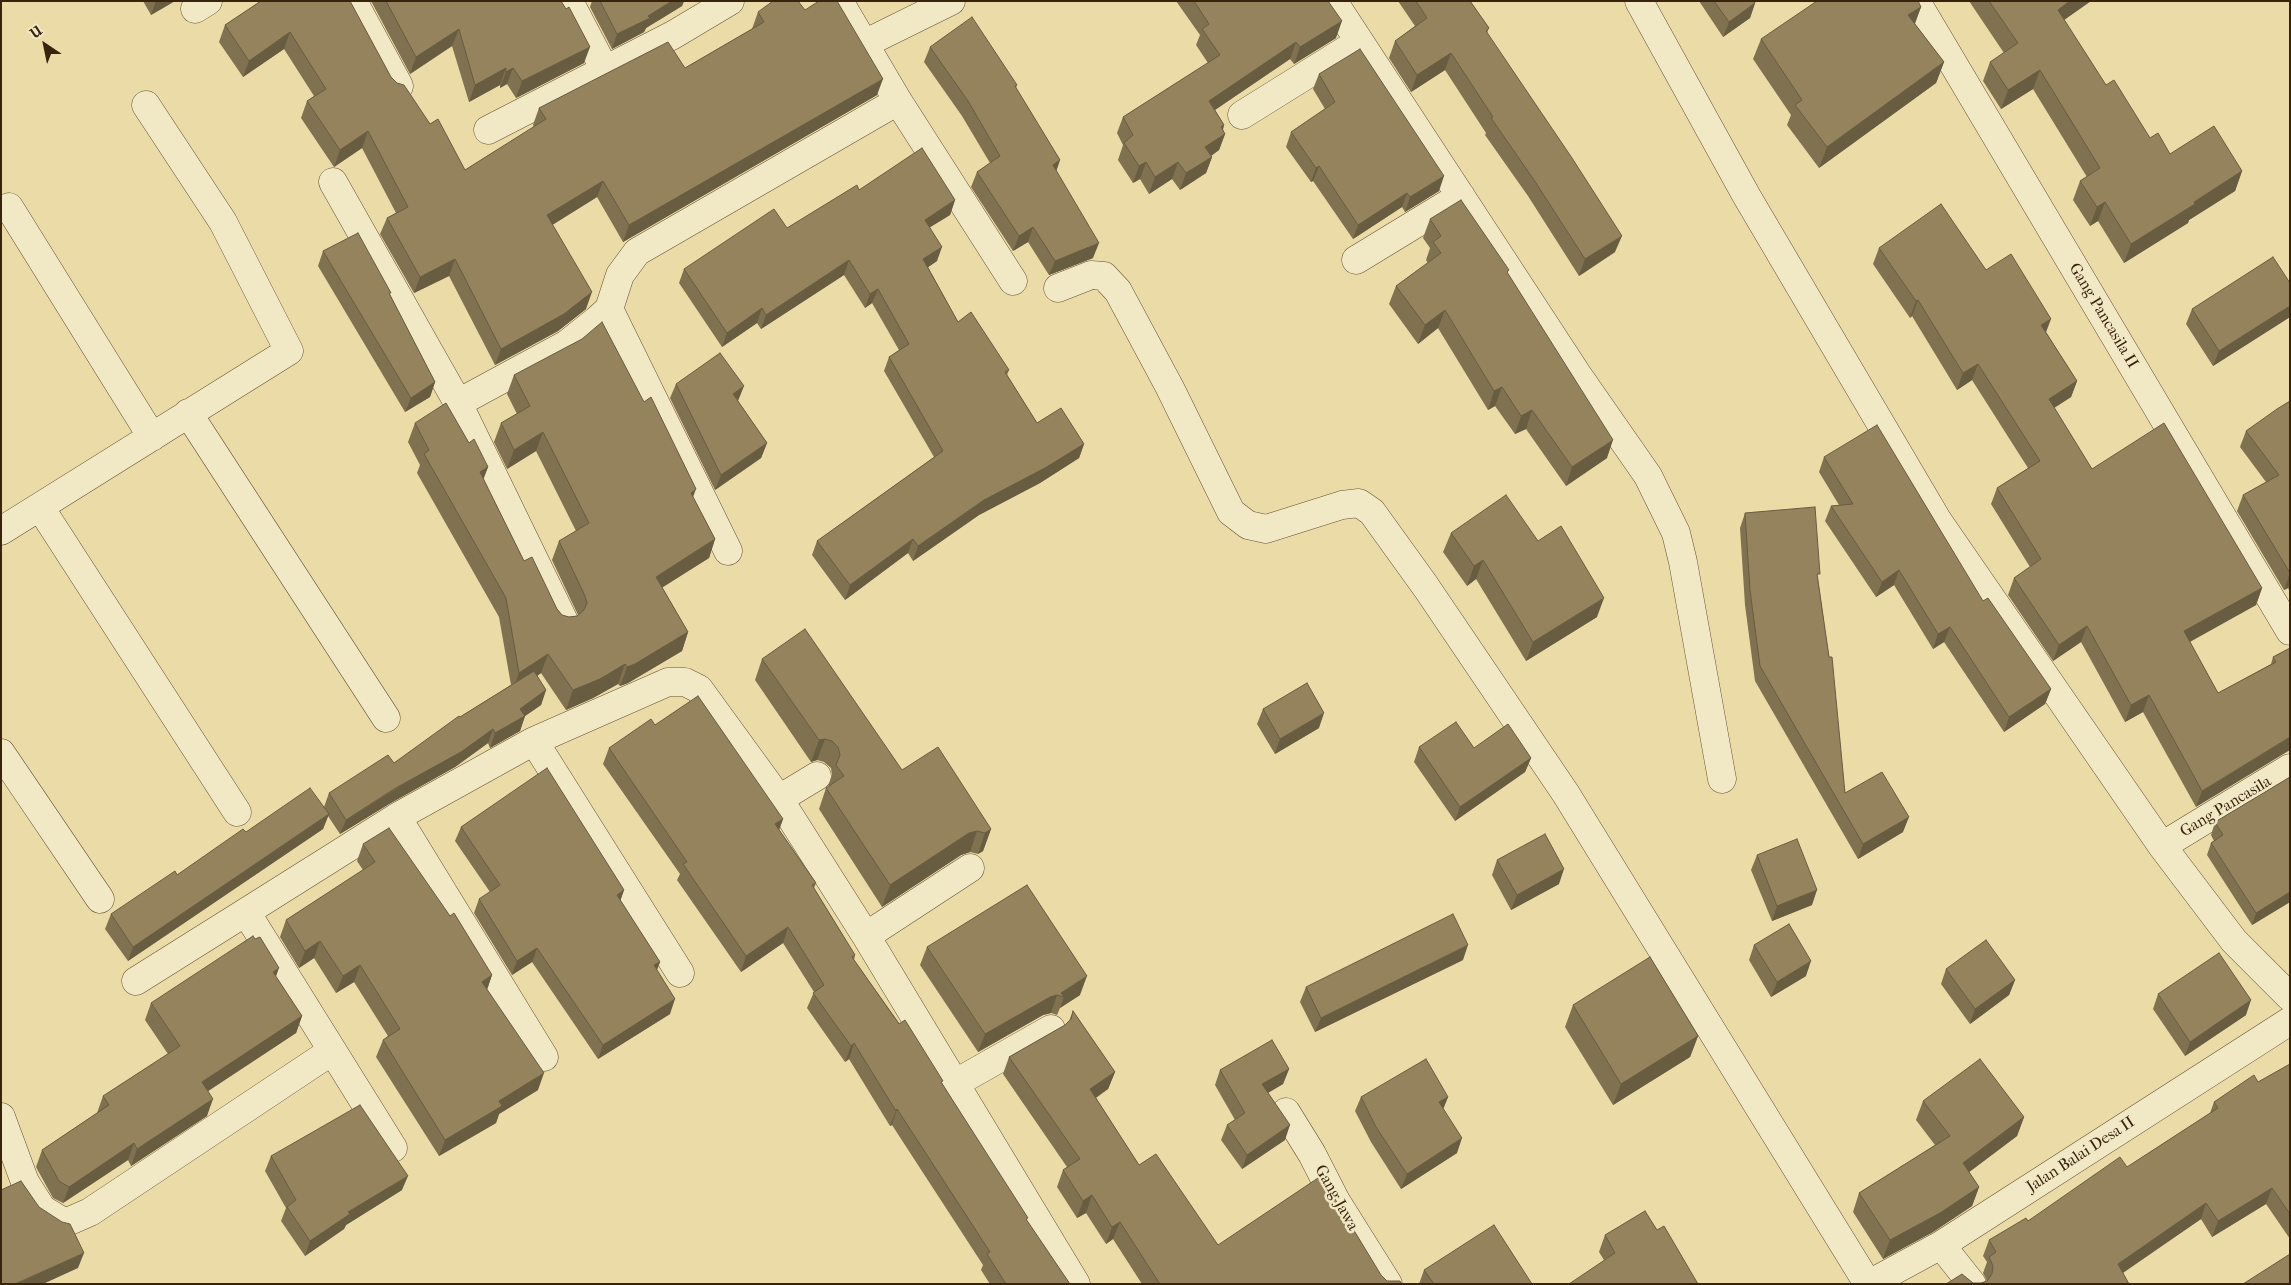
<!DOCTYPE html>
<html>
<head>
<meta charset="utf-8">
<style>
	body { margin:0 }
	#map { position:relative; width:2291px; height:1285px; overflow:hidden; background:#eadba7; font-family:"IM FELL French Canon",serif }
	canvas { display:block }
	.frame { position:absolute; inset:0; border:2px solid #39230c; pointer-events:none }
	.north { position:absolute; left:20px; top:20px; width:50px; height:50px; -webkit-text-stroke:4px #f1e8c6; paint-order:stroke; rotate:326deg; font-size:14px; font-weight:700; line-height:20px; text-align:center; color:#39230c }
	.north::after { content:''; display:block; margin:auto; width:18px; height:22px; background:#39230c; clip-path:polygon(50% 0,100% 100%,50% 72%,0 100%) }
</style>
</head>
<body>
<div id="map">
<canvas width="2291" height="1285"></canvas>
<div class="frame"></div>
<div class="north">U</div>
</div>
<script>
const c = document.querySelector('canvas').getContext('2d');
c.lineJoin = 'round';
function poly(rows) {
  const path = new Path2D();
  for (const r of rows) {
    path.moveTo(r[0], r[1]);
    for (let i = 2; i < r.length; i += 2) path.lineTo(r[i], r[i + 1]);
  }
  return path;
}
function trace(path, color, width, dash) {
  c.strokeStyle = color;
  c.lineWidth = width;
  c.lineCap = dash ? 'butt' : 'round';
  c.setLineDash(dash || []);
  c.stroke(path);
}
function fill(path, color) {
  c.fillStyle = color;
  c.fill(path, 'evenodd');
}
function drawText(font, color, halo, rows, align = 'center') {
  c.font = font + ' "IM FELL French Canon",serif';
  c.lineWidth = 5;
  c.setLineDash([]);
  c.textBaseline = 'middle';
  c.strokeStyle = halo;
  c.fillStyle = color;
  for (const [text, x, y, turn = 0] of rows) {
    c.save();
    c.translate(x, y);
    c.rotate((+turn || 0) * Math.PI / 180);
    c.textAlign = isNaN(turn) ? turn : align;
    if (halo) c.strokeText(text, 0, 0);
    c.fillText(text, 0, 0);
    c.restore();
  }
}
const minor = poly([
	[353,1,399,86],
	[569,1,605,70],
	[839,1,898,101,1013,281],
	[1333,1,1577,374,1648,476,1676,533,1683,562,1722,779],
	[1639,1,1746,195,1938,521,2162,846,2234,941,2290,997],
	[1916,1,2290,631],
	[195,9,208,1],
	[864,44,951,1],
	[1242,115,1359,42],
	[488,130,673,35,730,1],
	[333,182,458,403,564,621],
	[9,207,152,437],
	[1356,260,1461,196],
	[1058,288,1091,275,1104,276,1118,291,1170,388,1231,512,1248,525,1266,529,1342,505,1359,503,1372,512,1426,587,1566,794,1868,1284],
	[609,309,728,551],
	[458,403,567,344,597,320,609,309,620,275,637,252,898,101],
	[188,413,386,718],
	[40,507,237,812],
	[1,531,289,351,223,222,146,105],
	[534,741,680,973],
	[1,753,100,899],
	[779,799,817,776],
	[397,817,544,1057],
	[2162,846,2290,768],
	[866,936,970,868],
	[136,981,246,912],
	[954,1084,1051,1029],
	[1286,1112,1312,1154,1336,1201,1388,1284],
	[1,1117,25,1182,42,1209,65,1223,90,1212,332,1051],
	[393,1148,246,912,397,817,534,741,668,682,685,682,699,689,779,799,866,936,1076,1284],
	[1941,1245,1972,1284],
	[1869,1284,1941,1245,2290,1021]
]);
trace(minor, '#655133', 29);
trace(minor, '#f1e8c6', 28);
fill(poly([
	[143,1,175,1,151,15],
	[261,1,391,77,430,124,465,170,534,127,533,125,539,108,685,68,752,29,758,12,877,95,623,242,597,197,552,225,586,309,558,331,495,365,449,276,414,293,380,234,387,218,396,213,362,148,334,167,301,118,307,101,314,96,284,49,243,77,219,42,225,25],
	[371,1,561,1,584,63,516,98,507,84,500,88,500,85,469,102,452,46,410,74],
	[592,1,684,1,682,6,646,28,644,32,612,49,590,7],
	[1176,1,1328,1,1336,38,1294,64,1290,59,1215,110,1224,125,1223,130,1225,134,1219,150,1211,156,1212,157,1206,173,1180,190,1172,179,1149,194,1140,179,1133,183,1118,160,1123,145,1117,133,1123,117,1208,63,1196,45,1200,35],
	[1398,1,1470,1,1489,28,1487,33,1615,252,1579,276,1528,196,1485,135,1486,133,1445,70,1411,92,1389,58,1395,41,1415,26],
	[1699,1,1754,1,1755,3,1750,18,1723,37],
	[1969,1,2091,1,2064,20,2106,85,2150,138,2170,154,2242,171,2235,191,2189,220,2188,223,2124,263,2098,221,2090,226,2073,200,2080,181,2087,177,2033,89,2001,109,1983,81,1990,62,2004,53],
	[1921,7,1915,24,1944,62,1936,83,1819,168,1787,125,1791,115,1753,59,1761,39],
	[930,47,1017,85,1016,88,1060,160,1056,170,1093,258,1049,275,1028,242,1013,251,971,187,977,172,990,163,962,116,924,62],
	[1319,74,1439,191,1405,212,1402,207,1353,239,1313,181,1311,182,1286,147,1291,132,1325,109,1313,89],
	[859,190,955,200,950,215,930,227,937,261,928,267,958,322,1009,370,1007,375,1037,423,1084,444,1079,458,1040,483,979,515,913,561,908,553,845,600,812,555,817,541,934,457,884,371,889,357,899,350,872,303,865,308,844,275,761,329,757,323,722,347,679,283,684,269,787,228],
	[1430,219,1508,274,1607,458,1566,486,1526,429,1515,434,1495,406,1488,410,1438,328,1418,344,1389,304,1396,286,1428,263,1426,260,1430,248,1423,238],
	[1879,248,1986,270,2046,332,2077,381,2071,397,2054,408,2092,469,2262,588,2256,605,2190,642,2218,693,2271,664,2273,657,2290,648,2196,807,2143,712,2125,722,2081,642,2053,661,2008,595,2014,578,2030,567,1991,504,1997,488,2028,468,1972,380,1957,390,1912,316,1910,318,1873,264],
	[323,251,390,295,435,382,430,397,405,412,318,266],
	[2290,283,2290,317,2213,366,2186,324,2192,309],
	[514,375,693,497,715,539,709,558,662,587,688,632,682,651,628,683,620,686,618,684,593,698,566,710,541,673,537,676,546,690,541,705,525,716,520,731,490,748,488,743,455,767,389,804,340,834,328,816,323,829,128,961,105,929,111,914,177,875,324,807,329,793,394,763,460,717,511,685,499,617,417,473,420,465,408,442,415,423,469,443,488,467,483,479,524,561,557,609,562,615,569,617,577,616,578,615,552,560,559,541,576,531,536,451,507,469,494,442,501,423,517,414,507,394],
	[676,384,738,401,767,443,761,458,715,490,670,398],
	[2290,401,2290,592,2288,588,2284,590,2237,511,2243,495,2266,482,2240,447,2246,431],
	[1824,457,1983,601,2051,689,2045,704,2004,732,1944,642,1933,649,1894,585,1876,597,1825,521,1831,506,1839,505,1819,472],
	[1745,513,1818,579,1829,657,1845,793,1903,832,1858,859,1755,681,1745,605,1740,528],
	[1451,533,1538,541,1597,617,1526,661,1476,579,1467,586,1443,552],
	[762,659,902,770,991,829,983,851,978,854,970,852,961,855,882,907,819,809,826,788,828,787,832,775,831,768,824,762,817,760,811,762,755,680],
	[1263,709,1319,728,1275,754,1257,724],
	[655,725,783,819,779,830,816,883,814,888,855,955,854,960,942,1083,1027,1221,1070,1284,990,1284,981,1270,983,1265,892,1125,890,1126,849,1059,845,1062,807,1008,814,992,783,943,741,972,677,880,680,874,603,764,609,748],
	[1419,747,1474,748,1531,758,1525,772,1455,821,1414,762],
	[2290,777,2290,902,2252,925,2207,855,2211,843,2214,841,2211,835,2215,822],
	[461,827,624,890,620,900,660,962,657,970,670,1014,598,1059,532,962,512,975,474,913,479,899,490,892,455,841],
	[363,844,492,975,487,990,538,1090,499,1114,496,1123,439,1156,376,1057,383,1040,388,1036,354,982,336,993,314,958,299,968,280,937,286,920,363,870,357,861],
	[1757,855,1812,905,1772,921,1751,870],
	[1497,860,1559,884,1511,910,1492,875],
	[1754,945,1806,976,1771,997,1749,960],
	[927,947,1080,995,1060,1008,1057,1015,1051,1013,1043,1015,978,1052,920,965],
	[1463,960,1315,1032,1300,1002,1306,987],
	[1946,969,2015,980,2009,995,1970,1024,1941,984],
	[276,977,302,1016,296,1033,208,1091,207,1116,131,1166,128,1160,63,1203,53,1198,36,1167,42,1150,97,1113,103,1096,168,1054,145,1020,151,1003],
	[2158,994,2246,1015,2185,1056,2153,1009],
	[1573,1005,1698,1036,1690,1057,1613,1105,1565,1027],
	[1073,1011,1115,1072,1108,1089,1096,1098,1139,1165,1218,1245,1381,1275,1387,1281,1402,1284,1142,1284,1113,1239,1106,1244,1086,1213,1077,1218,1057,1187,1063,1170,1067,1167,1003,1074,1009,1057,1065,1025,1069,1021],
	[2290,1064,2290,1239,2266,1204,2212,1237,2201,1219,2123,1273,2129,1284,1946,1284,1973,1283,1981,1283,1987,1281,1983,1273,1987,1262,1983,1256,1989,1240,2028,1221,2127,1167,2210,1113,2214,1102,2258,1082],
	[1289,1069,1283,1084,1268,1093,1285,1140,1242,1169,1221,1140,1227,1125,1235,1120,1215,1085,1220,1070],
	[1361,1097,1448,1097,1443,1109,1457,1153,1401,1189,1371,1142,1355,1111],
	[1923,1101,2024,1117,2017,1136,1969,1172,1979,1187,1972,1206,1933,1232,1883,1259,1853,1212,1859,1193,1935,1145,1916,1120],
	[271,1156,402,1190,346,1225,344,1229,305,1256,281,1221,286,1208,265,1171],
	[1657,1230,1604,1260,1599,1252,1605,1235],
	[1424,1270,1532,1284,1419,1284]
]), '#807150');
fill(poly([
	[156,1,175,1,151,15],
	[672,1,684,1,682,6,646,28,644,32,612,49,617,34],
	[2070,1,2091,1,2051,29,2058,10],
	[1755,3,1750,18,1723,37,1729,22],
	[1921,7,1913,27,1908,15],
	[1342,21,1336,38,1294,64,1300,47],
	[459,29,452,46,410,74,416,57],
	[290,32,284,49,243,77,249,61],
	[1296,42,1290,59,1203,118,1209,101],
	[590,47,584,63,516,98,522,81],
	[1451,53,1445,70,1411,92,1417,75],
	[1944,62,1936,83,1819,168,1827,147],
	[506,68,500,85,469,102,475,85],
	[513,68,507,84,500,88,506,72],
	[2040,70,2033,89,2001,109,2008,90],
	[883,79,877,95,623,242,629,225],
	[1224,125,1220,137,1225,134,1219,150,1199,164,1205,147,1221,127],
	[368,131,362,148,334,167,340,150],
	[1212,157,1206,173,1180,190,1186,173],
	[1060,160,1055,175,1053,165],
	[1146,162,1140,179,1133,183,1139,166],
	[1178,162,1172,179,1149,194,1155,177],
	[1319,166,1313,181,1311,182,1316,168],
	[2242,171,2235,191,2189,220,2188,223,2124,263,2131,244],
	[1444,176,1439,191,1405,212,1410,197],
	[603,181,597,197,541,232,547,215],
	[1407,193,1402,207,1353,239,1358,225],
	[955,200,950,215,919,234,925,220],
	[2105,202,2098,221,2090,226,2097,207],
	[1033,227,1028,242,1013,251,1019,236],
	[1622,236,1615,252,1579,276,1585,259],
	[1099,243,1093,258,1049,275,1055,261],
	[942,247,937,261,918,274,923,259],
	[455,259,449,276,414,293,420,277],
	[849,260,844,275,761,329,766,315],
	[878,289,872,303,865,308,870,294],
	[592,292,586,309,558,331,495,365,501,349],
	[1918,300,1912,316,1910,318,1916,301],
	[2290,306,2290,317,2213,366,2219,351],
	[762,308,757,323,722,347,727,333],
	[1445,310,1438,328,1418,344,1425,325],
	[2051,319,2045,335,2041,325],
	[1978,364,1972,380,1957,390,1963,373],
	[2077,381,2071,397,2043,415,2049,399],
	[435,382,430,397,405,412,411,398],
	[744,386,738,401,733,394],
	[1502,387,1495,406,1488,410,1494,391],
	[1532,410,1526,429,1515,434,1521,416],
	[543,432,536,451,507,469,514,450],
	[1613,440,1607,458,1566,486,1572,467],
	[767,443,761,458,715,490,721,475],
	[1084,444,1079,458,1040,483,979,515,913,561,918,546,984,500],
	[488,467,481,486,480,472],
	[696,489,689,508,691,493],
	[715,539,709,558,649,596,656,577],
	[913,539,908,553,845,600,850,585],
	[1483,560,1476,579,1467,586,1474,566],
	[1899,570,1894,585,1876,597,1882,582],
	[2290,573,2290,582,2288,588,2284,590],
	[2262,588,2256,605,2178,648,2184,631],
	[1604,598,1597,617,1526,661,1533,642],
	[2087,626,2081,642,2053,661,2059,645],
	[1950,627,1944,642,1933,649,1938,634],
	[688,632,682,651,628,683,620,686,627,667],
	[548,654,541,673,512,693,519,673],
	[625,664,618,684,593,698,566,710,573,690],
	[2051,689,2045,704,2004,732,2009,717],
	[546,690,541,705,525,716,520,731,490,748,495,733,520,709],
	[2149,695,2143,712,2125,722,2131,705],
	[1324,713,1319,728,1275,754,1280,739],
	[493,729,488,743,455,767,389,804,340,834,346,820],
	[2290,737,2290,750,2196,807,2202,791],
	[825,739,817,760,811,762,819,740],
	[1531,758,1525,772,1455,821,1460,807],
	[329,814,323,829,128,961,133,947],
	[1909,817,1903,832,1858,859,1863,844],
	[783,819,777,835,775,824],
	[991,829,983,851,978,854,985,833],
	[977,831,970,852,961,855,882,907,890,885,969,833],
	[1564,869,1559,884,1511,910,1517,895],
	[624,890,619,905,617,895],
	[1817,890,1812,905,1772,921,1777,906],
	[2290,892,2290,902,2252,925,2256,913],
	[788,927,783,943,741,972,746,956],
	[320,941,314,958,299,968,305,951],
	[1468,945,1463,960,1315,1032,1321,1018],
	[537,948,532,962,512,975,517,961],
	[1811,961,1806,976,1771,997,1777,982],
	[660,962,654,976,654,965],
	[360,965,354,982,336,993,343,976],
	[279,968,273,985,273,972],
	[492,975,486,992,482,982],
	[1087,976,1080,995,1060,1008,1064,997,1061,993],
	[2015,980,2009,995,1970,1024,1975,1009],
	[1057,995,1051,1013,1043,1015,978,1052,985,1034,1050,997],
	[675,999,670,1014,598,1059,603,1045],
	[2251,1000,2246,1015,2185,1056,2190,1042],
	[302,1016,296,1033,196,1099,202,1082],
	[1698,1036,1690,1057,1613,1105,1621,1084],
	[854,1043,849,1059,845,1062,851,1046],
	[1289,1069,1283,1084,1257,1099,1262,1084],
	[1115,1072,1108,1089,1083,1106,1090,1089],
	[544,1073,538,1090,499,1114,496,1123,439,1156,445,1140,499,1101],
	[1448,1097,1442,1112,1439,1102],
	[213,1099,207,1116,131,1166,137,1149],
	[897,1109,892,1125,890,1126,896,1111],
	[2024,1117,2017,1136,1956,1182,1963,1163],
	[1290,1125,1285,1140,1242,1169,1247,1155],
	[1462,1138,1457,1153,1401,1189,1407,1174],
	[134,1143,128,1160,63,1203,69,1187],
	[408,1176,402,1190,346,1225,344,1229,305,1256,310,1241,348,1212],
	[1979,1187,1972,1206,1933,1232,1883,1259,1890,1240],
	[2272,1188,2266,1204,2212,1237,2218,1221],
	[1092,1195,1086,1213,1077,1218,1083,1201],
	[2206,1203,2201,1219,2112,1280,2118,1264],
	[1120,1222,1113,1239,1106,1244,1112,1227],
	[84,1253,78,1268,43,1284,15,1284]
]), '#685c41');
const building = poly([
	[261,1,350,1,391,77,397,83,404,85,430,124,438,119,465,170,546,119,539,108,668,42,685,68,764,22,758,12,773,1,798,1,805,10,819,1,837,1,883,79,629,225,603,181,547,215,592,292,564,314,501,349,455,259,420,277,387,218,408,207,368,131,340,150,307,101,326,89,290,32,249,61,225,25,261,1],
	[386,1,561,1,566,9,569,7,590,47,522,81,513,68,506,72,506,68,475,85,459,29,416,57,386,1],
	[600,1,672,1,648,16,650,18,617,34,600,1],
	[1194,1,1328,1,1342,21,1300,47,1296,42,1209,101,1224,125,1221,127,1225,134,1205,147,1212,157,1186,173,1178,162,1155,177,1146,162,1139,166,1124,143,1133,135,1123,117,1220,55,1202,29,1209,24,1194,1],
	[1416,1,1470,1,1489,28,1486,31,1572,158,1622,236,1585,259,1534,180,1491,118,1493,117,1451,53,1417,75,1395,41,1427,18,1416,1],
	[1714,1,1754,1,1755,3,1729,22,1714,1],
	[1817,1,1918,1,1921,7,1908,15,1944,62,1827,147,1795,105,1802,100,1761,39,1817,1],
	[1989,1,2070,1,2058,10,2106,85,2114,80,2150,138,2158,133,2170,154,2214,126,2242,171,2194,202,2195,204,2131,244,2105,202,2097,207,2080,181,2100,168,2040,70,2008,90,1990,62,2018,43,1989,1],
	[972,17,1017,85,1015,86,1060,160,1053,165,1099,243,1055,261,1033,227,1019,236,977,172,1000,156,968,101,930,47,972,17],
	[1360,49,1444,176,1410,197,1407,193,1358,225,1319,166,1316,168,1291,132,1335,102,1319,74,1360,49],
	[922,148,955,200,925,220,942,247,923,259,958,322,971,312,1009,370,1005,372,1037,423,1061,408,1084,444,1045,468,984,500,918,546,913,539,850,585,817,541,943,451,889,357,909,344,878,289,870,294,849,260,766,315,762,308,727,333,684,269,774,209,787,228,857,185,859,190,922,148],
	[1461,200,1509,270,1507,272,1613,440,1572,467,1532,410,1521,416,1502,387,1494,391,1445,310,1425,325,1396,286,1441,253,1433,242,1441,236,1430,219,1461,200],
	[1941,204,1986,270,2011,254,2051,319,2041,325,2077,381,2049,399,2092,469,2164,423,2262,588,2184,631,2218,693,2276,662,2273,657,2290,648,2290,737,2202,791,2149,695,2131,705,2087,626,2059,645,2014,578,2041,559,1997,488,2040,461,1978,364,1963,373,1918,300,1916,301,1879,248,1941,204],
	[358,233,391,293,389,293,435,382,411,398,323,251,358,233],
	[2273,257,2290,283,2290,306,2219,351,2192,309,2273,257],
	[602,322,644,402,651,397,696,489,691,493,715,539,656,577,688,632,635,664,627,667,625,664,600,679,573,690,548,654,519,673,506,598,424,454,429,450,415,423,446,403,469,443,474,439,488,467,480,472,524,561,532,557,557,609,562,615,569,617,577,616,584,610,587,603,585,596,559,541,589,523,543,432,514,450,501,423,530,406,514,375,582,339,602,322],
	[720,353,744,386,733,394,767,443,721,475,676,384,720,353],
	[2290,401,2290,573,2243,495,2279,475,2246,431,2277,409,2290,401],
	[1877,425,1983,601,1988,598,2051,689,2009,717,1950,627,1938,634,1899,570,1882,582,1831,506,1853,504,1824,457,1877,425],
	[1506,495,1538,541,1561,526,1604,598,1533,642,1483,560,1474,566,1451,533,1506,495],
	[1815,507,1820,574,1817,574,1829,657,1832,657,1845,793,1882,772,1909,817,1863,844,1760,666,1750,590,1745,513,1815,507],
	[805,629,902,770,938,747,991,829,985,833,977,831,969,833,890,885,826,788,844,776,836,765,840,755,838,747,832,741,825,739,819,740,762,659,805,629],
	[534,671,546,690,520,709,525,716,495,733,493,729,461,752,394,789,346,820,329,793,388,755,394,763,459,716,460,717,534,671],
	[1307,683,1324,713,1280,739,1263,709,1307,683],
	[698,696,783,819,775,824,816,883,812,885,855,955,852,957,899,1024,905,1020,943,1081,941,1082,1028,1218,1026,1219,1070,1284,1006,1284,987,1254,990,1252,897,1109,896,1111,854,1043,851,1046,813,993,824,985,788,927,746,956,683,864,687,862,609,748,651,719,655,725,698,696],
	[1456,722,1474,748,1508,724,1531,758,1460,807,1419,747,1456,722],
	[547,768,624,890,617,895,660,962,654,965,675,999,603,1045,537,948,517,961,479,899,500,885,461,827,547,768],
	[2290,777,2290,892,2256,913,2211,843,2223,835,2215,822,2290,777],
	[310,788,329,814,133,947,111,914,175,871,177,875,243,829,246,832,310,788],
	[389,828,450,916,454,913,492,975,482,982,544,1073,499,1101,502,1106,445,1140,383,1040,400,1029,360,965,343,976,320,941,305,951,286,920,375,862,363,844,389,828],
	[1545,834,1564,869,1517,895,1497,860,1545,834],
	[1797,839,1817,890,1777,906,1757,855,1797,839],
	[1027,885,1087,976,1061,993,1064,997,1057,995,1050,997,985,1034,927,947,1027,885],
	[1453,914,1468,945,1321,1018,1306,987,1453,914],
	[1789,924,1811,961,1777,982,1754,945,1789,924],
	[253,936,255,939,260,937,279,968,273,972,302,1016,202,1082,213,1099,137,1149,134,1143,69,1187,59,1181,42,1150,109,1105,103,1096,180,1046,151,1003,253,936],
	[1986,940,2015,980,1975,1009,1946,969,1986,940],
	[2219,953,2251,1000,2190,1042,2158,994,2219,953],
	[1650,957,1698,1036,1621,1084,1573,1005,1650,957],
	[1073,1011,1115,1072,1090,1089,1139,1165,1156,1154,1218,1245,1321,1176,1381,1275,1387,1281,1400,1281,1402,1284,1160,1284,1120,1222,1112,1227,1092,1195,1083,1201,1063,1170,1080,1159,1009,1057,1065,1025,1071,1019,1073,1011],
	[1272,1040,1289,1069,1262,1084,1290,1125,1247,1155,1227,1125,1245,1113,1220,1070,1272,1040],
	[1426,1059,1448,1097,1439,1102,1462,1138,1407,1174,1376,1127,1361,1097,1426,1059],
	[1980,1059,2024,1117,1963,1163,1979,1187,1940,1213,1890,1240,1859,1193,1950,1136,1923,1101,1980,1059],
	[2290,1064,2290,1214,2272,1188,2218,1221,2206,1203,2118,1264,2129,1284,1946,1284,1962,1274,1973,1283,1981,1283,1987,1281,1992,1274,1993,1266,1989,1257,1996,1252,1989,1240,2026,1218,2028,1221,2120,1157,2127,1167,2218,1108,2214,1102,2254,1075,2258,1082,2290,1064],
	[360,1105,408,1176,348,1212,350,1214,310,1241,287,1207,296,1200,271,1156,360,1105],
	[21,1181,39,1207,62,1222,70,1224,84,1253,15,1284,1,1284,1,1190,21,1181],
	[1645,1211,1657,1230,1664,1226,1698,1284,1569,1284,1615,1253,1605,1235,1645,1211],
	[1494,1225,1532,1284,1434,1284,1424,1270,1494,1225],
	[2290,1254,2290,1284,2243,1284,2290,1254]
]);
fill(building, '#95835d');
trace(building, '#685c41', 1);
drawText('16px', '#39230c', '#f1e8c6', [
	["Gang Pancasila II",2103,316,59],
	["Gang Pancasila",2226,807,-31],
	["Jalan Balai Desa II",2081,1155,-33],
	["Gang Jawa",1336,1198,61]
]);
</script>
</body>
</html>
